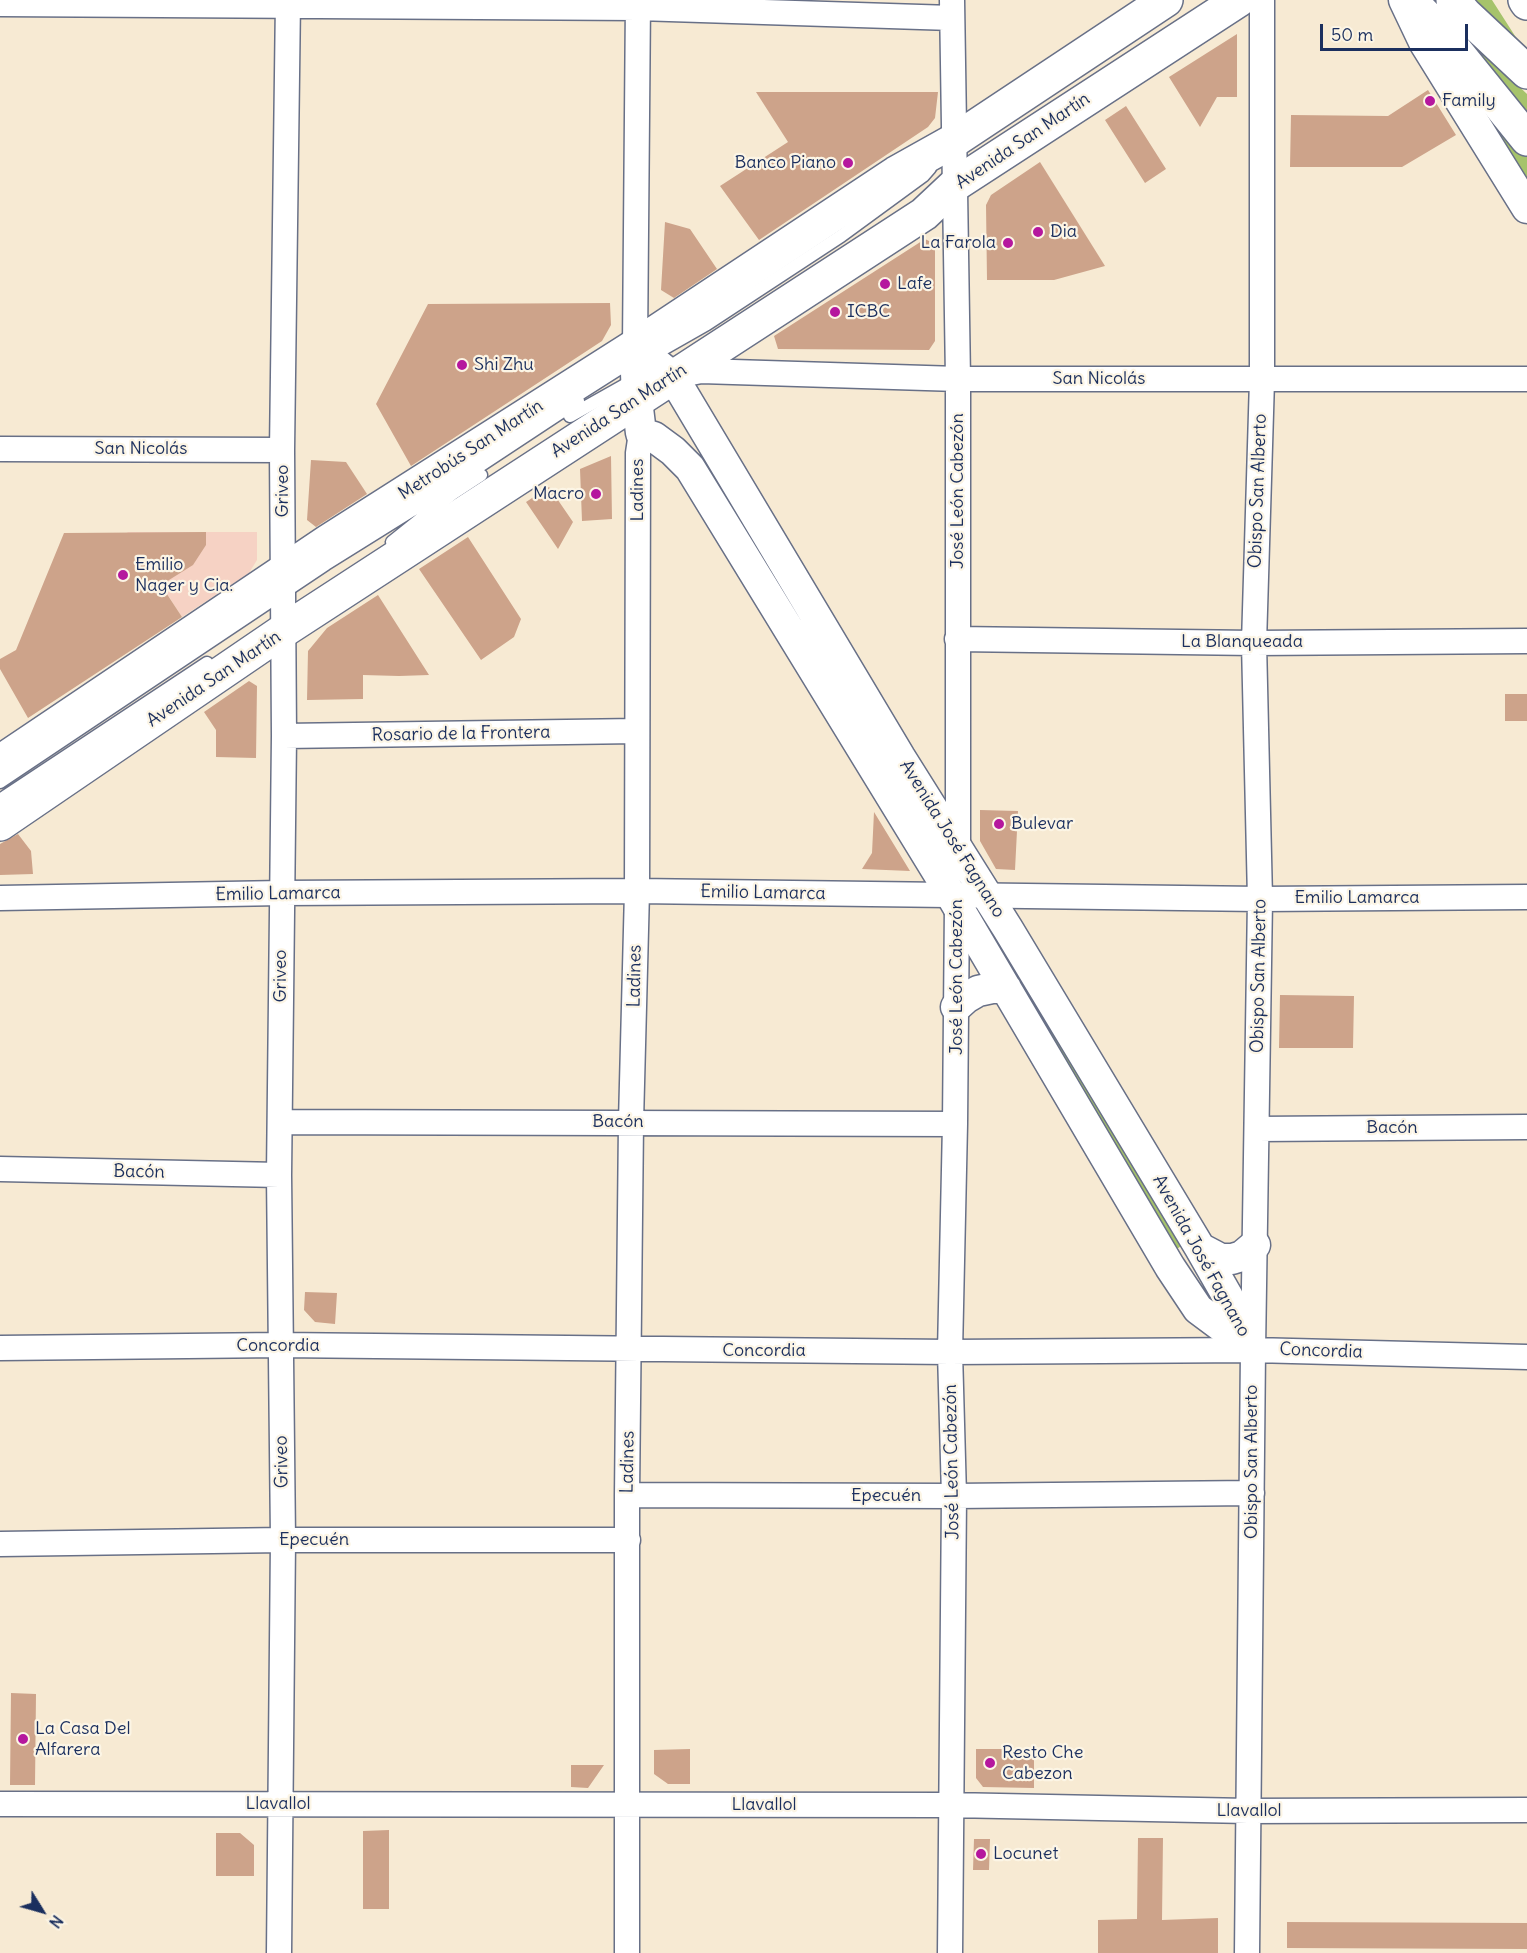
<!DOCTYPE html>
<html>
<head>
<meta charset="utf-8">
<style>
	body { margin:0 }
	#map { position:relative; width:1527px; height:1953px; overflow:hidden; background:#f7ead3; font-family:Delius,sans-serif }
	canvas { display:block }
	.north { position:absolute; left:12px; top:1881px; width:60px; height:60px; -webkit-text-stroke:4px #fcf5e5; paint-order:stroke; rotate:127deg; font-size:16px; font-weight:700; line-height:24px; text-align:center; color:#1b2f5e }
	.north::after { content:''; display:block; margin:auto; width:21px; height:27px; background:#1b2f5e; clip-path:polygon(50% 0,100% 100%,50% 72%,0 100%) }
	.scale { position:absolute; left:1320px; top:24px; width:148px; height:27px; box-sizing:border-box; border:3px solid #1b2f5e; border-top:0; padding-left:8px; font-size:18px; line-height:21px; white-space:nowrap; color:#1b2f5e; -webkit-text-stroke:4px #fcf5e5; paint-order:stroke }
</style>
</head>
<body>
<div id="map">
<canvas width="1527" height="1953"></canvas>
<div class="north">N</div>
<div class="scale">50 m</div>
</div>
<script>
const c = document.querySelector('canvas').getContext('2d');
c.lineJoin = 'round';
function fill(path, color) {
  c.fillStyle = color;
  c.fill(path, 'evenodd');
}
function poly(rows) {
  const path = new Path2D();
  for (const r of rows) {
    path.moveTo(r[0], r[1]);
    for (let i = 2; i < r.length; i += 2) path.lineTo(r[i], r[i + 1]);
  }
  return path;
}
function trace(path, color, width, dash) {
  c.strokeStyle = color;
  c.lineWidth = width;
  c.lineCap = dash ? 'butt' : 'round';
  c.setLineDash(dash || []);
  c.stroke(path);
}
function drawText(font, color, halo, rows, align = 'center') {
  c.font = font + ' Delius,sans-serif';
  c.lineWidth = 4.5;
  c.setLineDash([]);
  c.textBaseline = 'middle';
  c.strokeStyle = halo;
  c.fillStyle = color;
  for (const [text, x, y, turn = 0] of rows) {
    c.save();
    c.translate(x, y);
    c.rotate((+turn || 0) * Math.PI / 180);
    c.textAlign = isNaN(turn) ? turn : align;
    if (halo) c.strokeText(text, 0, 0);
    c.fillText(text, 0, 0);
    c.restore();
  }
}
fill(poly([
	[127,532,257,532,257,560,249,573,182,617]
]), '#f6d2c4');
fill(poly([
	[1430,0,1437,0,1493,62,1527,94,1527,124],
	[1467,0,1492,0,1524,50],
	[1478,100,1481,100,1527,156,1527,182],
	[1000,941,1183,1245,1175,1250,991,944]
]), '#a6c36b');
fill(poly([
	[1237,34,1237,97,1217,97,1200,127,1169,77],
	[1428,90,1456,135,1402,167,1290,167,1291,115,1388,116],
	[756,92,938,92,935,118,928,127,759,240,720,186,788,142],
	[1126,106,1166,169,1145,183,1105,120],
	[1040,162,1105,266,1054,280,987,280,986,205,991,195],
	[665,222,690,229,717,269,674,298,661,290],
	[925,239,935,244,935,341,929,350,778,349,774,336],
	[610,303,611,325,602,341,411,466,376,404,428,304],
	[611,456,612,519,582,521,580,469],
	[311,460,346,462,367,494,316,527,307,520],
	[549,487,573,522,558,549,526,502],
	[206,532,206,545,193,565,161,585,182,617,28,718,0,669,0,659,16,650,64,533],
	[468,537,521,619,514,637,481,660,419,569],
	[378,595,429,675,399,676,363,675,363,699,307,700,308,651,327,628],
	[249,681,257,686,256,758,216,757,216,730,204,712],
	[1505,694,1527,694,1527,721,1505,721],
	[980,810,1018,811,1015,870,996,869,980,841],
	[874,812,910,871,862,869,872,853],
	[18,834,31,851,33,874,0,875,0,844],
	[1280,995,1354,996,1353,1048,1279,1048],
	[305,1292,337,1293,335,1324,315,1322,304,1310],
	[11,1693,36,1694,35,1785,10,1785],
	[690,1749,690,1784,668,1784,654,1774,654,1750],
	[976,1749,1034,1749,1034,1788,983,1787,976,1778],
	[571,1765,604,1765,588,1788,571,1787],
	[389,1830,389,1909,363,1909,363,1831],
	[216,1833,240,1833,254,1845,254,1876,216,1876],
	[1138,1838,1163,1838,1162,1920,1218,1918,1218,1953,1098,1953,1098,1920,1137,1919],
	[974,1839,990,1839,989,1870,973,1870],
	[1287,1922,1527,1923,1527,1949,1287,1948]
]), '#cda38a');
const service = poly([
	[649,357,707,324,841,236,923,176,930,168],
	[570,416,634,380],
	[392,542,452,494,481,475],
	[0,782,326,564,419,506,578,401],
	[0,800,207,663]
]);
const minor = poly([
	[952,0,958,379,958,856],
	[0,4,638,8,952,18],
	[635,346,638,0],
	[681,375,701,371,958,379,1527,379],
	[0,449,282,450],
	[957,639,1254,643,1527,641],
	[284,736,637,731],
	[0,898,282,893,637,891,1260,899,1527,897],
	[280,1122,955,1124],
	[1257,1129,1527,1127],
	[0,1169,279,1175],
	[0,1348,280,1345,950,1352,1253,1350,1527,1357],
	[627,1495,954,1496,1252,1493],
	[0,1544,283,1540,628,1540],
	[0,1804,950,1805,1248,1811,1527,1810],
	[279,1953,283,1540,279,1175,284,736,282,450,288,0],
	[627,1953,627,1495,631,1122,637,891,638,453,641,433],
	[950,1953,954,1496,950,1352,955,1124,957,903],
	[1247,1953,1253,1350,1260,899,1254,643,1262,380,1262,0]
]);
const tertiary = poly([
	[1404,0,1424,42,1527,208],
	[635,346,637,400,641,433,654,437,673,451,690,468,938,873,1170,1267,1198,1309,1253,1350],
	[635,346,673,377,900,757,1008,929,1200,1248,1228,1297,1251,1347],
	[956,1007,966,998,978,991,992,988,1006,988],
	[1200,1248,1221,1259,1232,1259,1242,1256,1255,1245]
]);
const primary = poly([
	[0,762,327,542,635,346,896,173,955,140,1166,0],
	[0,824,283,631,924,214,956,184,1239,0]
]);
const motorway = poly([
	[1410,0,1439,30,1527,139],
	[1453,0,1465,14,1527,72],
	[1525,0,1527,3]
]);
trace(service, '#687087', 15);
trace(minor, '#687087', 27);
trace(tertiary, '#687087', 33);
trace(primary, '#687087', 36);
trace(motorway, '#687087', 36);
trace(service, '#fff', 12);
trace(minor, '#fff', 24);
trace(tertiary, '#fff', 30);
trace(primary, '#fff', 33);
trace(motorway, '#fff', 33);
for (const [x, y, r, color] of [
	[1430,101,6,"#b5179e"],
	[848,163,6,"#b5179e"],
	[1038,232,6,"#b5179e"],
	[1008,243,6,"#b5179e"],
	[885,284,6,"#b5179e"],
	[835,312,6,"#b5179e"],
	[462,365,6,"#b5179e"],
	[596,494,6,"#b5179e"],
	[123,575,6,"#b5179e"],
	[999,824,6,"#b5179e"],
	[23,1739,6,"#b5179e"],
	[990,1763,6,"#b5179e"],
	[981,1854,6,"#b5179e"]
]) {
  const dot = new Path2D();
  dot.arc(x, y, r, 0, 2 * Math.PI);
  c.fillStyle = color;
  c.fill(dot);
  trace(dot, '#fcf5e5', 2);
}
drawText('18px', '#1b2f5e', '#fcf5e5', [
	["Family",1442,101],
	["Banco Piano",836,163,"right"],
	["Dia",1050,232],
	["La Farola",996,243,"right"],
	["Lafe",897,284],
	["ICBC",847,312],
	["Shi Zhu",474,365],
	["Macro",584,494,"right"],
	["Emilio",135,565],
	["Nager y Cia.",135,586],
	["Bulevar",1011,824],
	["La Casa Del",35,1729],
	["Alfarera",35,1750],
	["Resto Che",1002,1753],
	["Cabezon",1002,1774],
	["Locunet",993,1854]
], 'left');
drawText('18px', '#1b2f5e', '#fcf5e5', [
	["Avenida San Martín",1023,141,-34],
	["San Nicolás",1099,379],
	["Avenida San Martín",619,411,-33],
	["San Nicolás",141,449],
	["Metrobús San Martín",471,450,-33],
	["Ladines",638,490,-90],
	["Griveo",283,491,-90],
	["José León Cabezón",958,491,-90],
	["Obispo San Alberto",1258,491,-88],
	["La Blanqueada",1242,642],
	["Avenida San Martín",214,679,-34],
	["Rosario de la Frontera",461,734,-1],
	["Avenida José Fagnano",952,839,58],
	["Emilio Lamarca",763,893,1],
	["Emilio Lamarca",278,894,-1],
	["Emilio Lamarca",1357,898],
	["Griveo",281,976,-90],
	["Ladines",635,976,-89],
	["Obispo San Alberto",1259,976,-89],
	["José León Cabezón",957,977,-90],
	["Bacón",618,1122],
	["Bacón",1392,1128],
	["Bacón",139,1172,1],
	["Avenida José Fagnano",1201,1256,61],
	["Concordia",278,1346],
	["Concordia",764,1351],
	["Concordia",1321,1351,2],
	["Griveo",282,1462,-91],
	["Ladines",628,1462,-89],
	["José León Cabezón",952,1462,-91],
	["Obispo San Alberto",1252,1462,-90],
	["Epecuén",886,1496],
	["Epecuén",314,1540],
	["Llavallol",278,1804],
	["Llavallol",764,1805],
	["Llavallol",1249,1811]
]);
</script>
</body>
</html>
